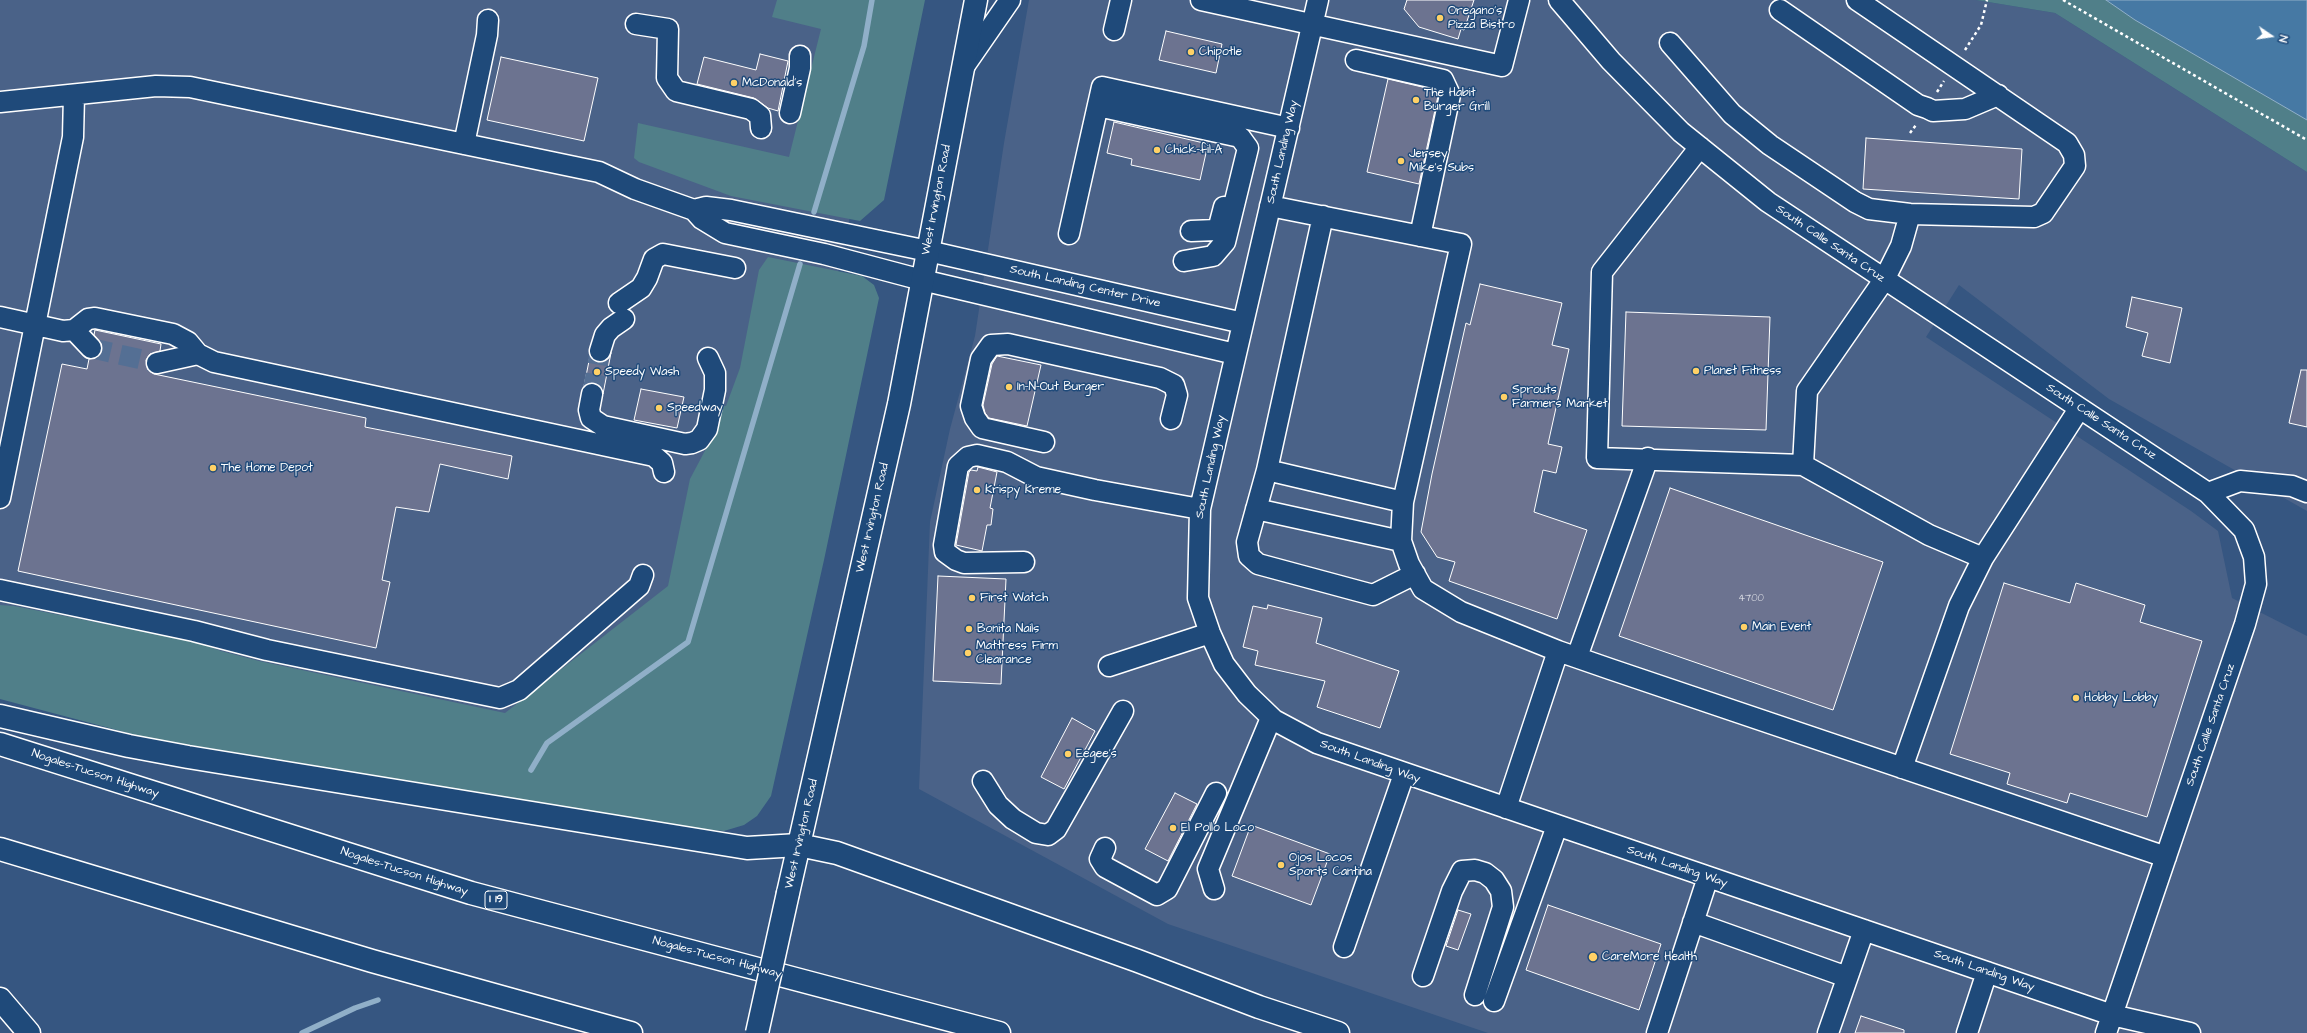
<!DOCTYPE html>
<html>
<head>
<meta charset="utf-8">
<style>
	body { margin:0 }
	#map { position:relative; width:2307px; height:1033px; overflow:hidden; background:#365681; font-family:"Architects Daughter",sans-serif }
	canvas { display:block }
	.north { position:absolute; left:2251px; top:16px; width:40px; height:40px; -webkit-text-stroke:3px #1f4a7a; paint-order:stroke; rotate:103deg; font-size:11px; font-weight:700; line-height:16px; text-align:center; color:#fff }
	.north::after { content:''; display:block; margin:auto; width:14px; height:18px; background:#fff; clip-path:polygon(50% 0,100% 100%,50% 72%,0 100%) }
</style>
</head>
<body>
<div id="map">
<canvas width="2307" height="1033"></canvas>
<div class="north">N</div>
</div>
<script>
const c = document.querySelector('canvas').getContext('2d');
c.lineJoin = 'round';
function fill(path, color) {
  c.fillStyle = color;
  c.fill(path, 'evenodd');
}
function poly(rows) {
  const path = new Path2D();
  for (const r of rows) {
    path.moveTo(r[0], r[1]);
    for (let i = 2; i < r.length; i += 2) path.lineTo(r[i], r[i + 1]);
  }
  return path;
}
function trace(path, color, width, dash) {
  c.strokeStyle = color;
  c.lineWidth = width;
  c.lineCap = dash ? 'butt' : 'round';
  c.setLineDash(dash || []);
  c.stroke(path);
}
function drawText(font, color, halo, rows, align = 'center') {
  c.font = font + ' "Architects Daughter",sans-serif';
  c.lineWidth = 3;
  c.setLineDash([]);
  c.textBaseline = 'middle';
  c.strokeStyle = halo;
  c.fillStyle = color;
  for (const [text, x, y, turn = 0] of rows) {
    c.save();
    c.translate(x, y);
    c.rotate((+turn || 0) * Math.PI / 180);
    c.textAlign = isNaN(turn) ? turn : align;
    if (halo) c.strokeText(text, 0, 0);
    c.fillText(text, 0, 0);
    c.restore();
  }
}
fill(poly([
	[0,0,897,0,735,747,515,748,0,636],
	[1029,0,1976,0,2055,13,2307,172,2307,511,2109,399,1959,285,1926,337,2191,511,2218,531,2232,598,2307,636,2307,1033,1488,1033,1168,924,919,789,930,522,950,429,975,336,1004,143]
]), '#4a6288');
fill(poly([
	[777,0,925,0,884,200,860,221,731,196,639,162,634,158,638,123,789,157,821,29,772,17],
	[1976,0,2307,0,2307,172,2055,13],
	[768,257,862,276,874,285,879,298,824,560,771,796,757,816,744,825,724,831,702,829,147,738,0,699,0,605,14,606,197,642,221,651,259,661,505,713,668,586,690,479,708,445,716,404,726,406,740,368,759,270]
]), '#507f89');
const water = poly([
	[2106,0,2307,0,2307,120,2135,20,2106,0]
]);
fill(water, '#4679a4');
trace(water, '#90afc8', 1);
trace(poly([
	[814,212,864,46,872,0],
	[531,770,547,743,688,642,800,264],
	[302,1033,355,1008,378,1000]
]), '#90afc8', 5.5);
const building = poly([
	[1407,0,1474,0,1464,30,1461,29,1458,39,1419,27,1404,9,1407,0],
	[1166,31,1222,44,1216,73,1159,60,1166,31],
	[760,54,788,61,778,111,768,108,754,98,697,84,704,57,756,70,760,54],
	[501,57,598,78,584,141,487,120,501,57],
	[1388,79,1435,90,1438,96,1419,184,1367,172,1388,79],
	[1114,122,1208,144,1200,180,1131,165,1132,159,1107,153,1114,122],
	[1866,138,2022,149,2019,199,1863,189,1866,138],
	[1480,284,1562,303,1552,345,1569,349,1548,444,1562,447,1556,473,1543,470,1534,512,1587,530,1557,619,1449,581,1455,562,1437,557,1421,532,1432,474,1466,323,1470,325,1480,284],
	[2132,297,2182,308,2170,363,2142,356,2148,333,2126,327,2132,297],
	[1626,312,1770,317,1766,430,1622,426,1626,312],
	[95,330,161,344,160,351,150,354,146,360,148,370,154,374,366,418,365,427,512,456,508,479,440,464,429,512,396,507,382,580,390,582,376,648,18,571,62,364,87,369,89,359,99,357,102,351,102,345,94,335,95,330],
	[611,353,603,394,600,386,594,383,584,386,590,356,596,362,602,362,608,359,611,353],
	[997,356,1041,365,1027,426,989,418,985,413,983,405,992,364,997,356],
	[2301,370,2307,370,2307,427,2289,423,2301,370],
	[641,389,684,397,677,428,634,420,641,389],
	[978,467,997,472,990,508,993,509,991,525,987,525,982,551,956,545,969,472,971,470,977,471,978,467],
	[1670,488,1883,562,1833,710,1619,636,1670,488],
	[938,576,1006,579,1001,684,933,681,938,576],
	[2004,583,2070,603,2076,583,2145,605,2140,622,2202,641,2147,817,2070,793,2067,803,2007,784,2010,773,1950,754,2004,583],
	[1268,605,1322,618,1316,643,1399,671,1380,728,1317,707,1325,681,1255,665,1258,651,1243,647,1253,606,1267,609,1268,605],
	[1072,718,1095,731,1064,789,1041,777,1072,718],
	[1175,793,1197,804,1168,861,1145,849,1175,793],
	[1251,825,1330,854,1311,905,1232,876,1251,825],
	[1548,905,1661,944,1639,1010,1526,970,1548,905],
	[1458,910,1471,914,1458,950,1446,946,1458,910],
	[1861,1016,1904,1030,1904,1033,1855,1033,1861,1016]
]);
fill(building, '#6c7390');
trace(building, '#fff', 1);
trace(poly([
	[91,348,157,363],
	[592,394,600,351]
]), '#546f94', 20, [20, 10]);
const minor = poly([
	[1201,0,1502,66,1519,0],
	[1318,0,1200,509,1198,598,1210,633,1224,664,1247,694,1274,720,1317,743,2112,1015,2190,1033],
	[1559,0,1611,61,1681,132,1768,202,2208,493,2244,530,2254,557,2256,584,2245,624,2106,1033],
	[1780,10,1918,105,1927,108,1933,111,1965,109,1998,95],
	[636,24,668,29,667,78,676,91,751,109,760,116,761,128],
	[1114,30,1121,0],
	[1670,43,1732,114,1770,145,1855,202,1869,209,1910,214,2034,217,2043,213,2075,166,2074,155,2067,143,1857,0],
	[1356,60,1443,80,1450,95,1420,236],
	[963,68,1010,0],
	[0,102,156,86,190,87,599,172,635,189,694,210,706,207,731,210,928,251,1243,323],
	[1098,106,1240,137,1248,148,1225,242,1213,256,1184,261],
	[790,113,800,68,800,56],
	[464,144,487,35,488,20],
	[1700,147,1602,272,1597,458,1803,465,1807,391,1884,280,1901,246,1910,214],
	[694,210,702,219,725,233,824,254,922,280,1235,354],
	[1323,216,1267,470,1247,542,1249,556,1258,564,1373,595,1415,574],
	[1191,231,1216,230,1219,226,1224,207],
	[1069,234,1102,87,1289,128],
	[619,303,641,288,647,278,654,259,663,254,735,268],
	[0,317,63,331,74,330,88,319,95,318,173,334,188,342,198,354,214,362,654,456,662,463,664,472],
	[74,330,91,348],
	[600,351,605,335,611,328,624,319],
	[157,363,198,354],
	[592,394,589,410,591,418,603,426,685,444,692,443,699,440,707,429,715,390,715,373,708,358],
	[1044,442,982,428,975,418,971,406,981,359,991,345,1008,344,1160,378,1174,385,1177,395,1171,419],
	[1803,465,1929,535,1983,558,2079,409],
	[1267,470,1403,502,1461,244,1270,206],
	[2208,493,2240,481,2292,486,2307,492],
	[0,498,73,137,74,95],
	[1403,502,1401,541,1409,564,1423,589,1461,612,1558,651,1610,669,2166,857],
	[1256,509,1401,541],
	[1024,562,964,563,956,560,945,552,944,545,958,466,968,457,977,455,1007,462,1036,477,1095,490,1200,509],
	[0,590,194,631,267,650,500,698,519,690,639,586,643,575],
	[1577,657,1648,458],
	[1109,666,1210,633],
	[1902,768,1959,606,1983,558],
	[983,781,998,805,1013,819,1036,833,1048,835,1056,829,1123,711],
	[1506,808,1558,651],
	[1105,848,1100,859,1105,867,1157,895,1167,889,1216,793],
	[1214,889,1208,869,1271,718],
	[1693,922,1847,977],
	[1344,947,1404,774],
	[1423,976,1452,891,1462,871,1475,870,1485,873,1494,880,1501,891,1503,907,1475,995],
	[1494,1001,1557,826],
	[1657,1033,1708,877],
	[1828,1033,1864,930],
	[1967,1033,1987,972]
]);
const major = poly([
	[799,845,837,853,1138,961,1259,1007,1338,1033],
	[788,893,899,404,976,0]
]);
const highway = poly([
	[0,716,129,746,188,757,747,848,799,845],
	[0,744,471,893,999,1033],
	[0,849,372,961,631,1033],
	[0,999,29,1033]
]);
trace(minor, '#fff', 23);
trace(major, '#fff', 25);
trace(highway, '#fff', 25);
trace(poly([
	[2063,0,2307,140],
	[1965,50,1981,25,1987,0],
	[1937,92,1944,81],
	[1910,133,1916,125]
]), '#fff', 2.5, [3, 3]);
trace(minor, '#1f4a7a', 20);
trace(major, '#1f4a7a', 22);
trace(highway, '#1f4a7a', 22);
const majorBridge = poly([
	[757,1033,788,893]
]);
trace(majorBridge, '#fff', 25, []);
trace(majorBridge, '#1f4a7a', 22);
for (const [x, y, r, color] of [
	[1440,18,4,"#ffd166"],
	[1191,52,4,"#ffd166"],
	[734,83,4,"#ffd166"],
	[1416,100,4,"#ffd166"],
	[1157,150,4,"#ffd166"],
	[1401,161,4,"#ffd166"],
	[1696,371,4,"#ffd166"],
	[597,372,4,"#ffd166"],
	[1009,387,4,"#ffd166"],
	[1504,397,4,"#ffd166"],
	[659,408,4,"#ffd166"],
	[213,468,4,"#ffd166"],
	[977,490,4,"#ffd166"],
	[972,598,4,"#ffd166"],
	[1744,627,4,"#ffd166"],
	[969,629,4,"#ffd166"],
	[968,653,4,"#ffd166"],
	[2076,698,4,"#ffd166"],
	[1068,754,4,"#ffd166"],
	[1173,828,4,"#ffd166"],
	[1281,865,4,"#ffd166"],
	[1593,957,5,"#ffd166"]
]) {
  const dot = new Path2D();
  dot.arc(x, y, r, 0, 2 * Math.PI);
  c.fillStyle = color;
  c.fill(dot);
  trace(dot, '#1f4a7a', 1.5);
}
drawText('10px', '#dadce3', null, [
	["4700",1751,599]
]);
for (const [x, y, w] of [
	[496,900,22]
]) {
  const box = new Path2D();
  box.roundRect(x - w / 2, y - 9, w, 18, 3);
  c.fillStyle = '#1f4a7a';
  c.fill(box);
  trace(box, '#fff', 1);
}
drawText('bold 11px', '#fff', null, [
	["I 19",496,900]
]);
drawText('12px', '#fff', '#1f4a7a', [
	["Oregano's",1448,11],
	["Pizza Bistro",1448,25],
	["Chipotle",1199,52],
	["McDonald's",742,83],
	["The Habit",1424,93],
	["Burger Grill",1424,107],
	["Chick-fil-A",1165,150],
	["Jersey",1409,154],
	["Mike's Subs",1409,168],
	["Planet Fitness",1704,371],
	["Speedy Wash",605,372],
	["In-N-Out Burger",1017,387],
	["Sprouts",1512,390],
	["Farmers Market",1512,404],
	["Speedway",667,408],
	["The Home Depot",221,468],
	["Krispy Kreme",985,490],
	["First Watch",980,598],
	["Main Event",1752,627],
	["Bonita Nails",977,629],
	["Mattress Firm",976,646],
	["Clearance",976,660],
	["Hobby Lobby",2084,698],
	["Eegee's",1076,754],
	["El Pollo Loco",1181,828],
	["Ojos Locos",1289,858],
	["Sports Cantina",1289,872],
	["CareMore Health",1602,957]
], 'left');
drawText('12px', '#fff', '#1f4a7a', [
	["South Landing Way",1283,152,-77],
	["West Irvington Road",937,200,-79],
	["South Calle Santa Cruz",1830,244,34],
	["South Landing Center Drive",1085,287,13],
	["South Calle Santa Cruz",2101,422,33],
	["South Landing Way",1211,467,-78],
	["West Irvington Road",873,518,-77],
	["South Calle Santa Cruz",2211,725,-71],
	["South Landing Way",1370,762,20],
	["Nogales–Tucson Highway",95,774,18],
	["West Irvington Road",802,834,-77],
	["South Landing Way",1677,867,19],
	["Nogales–Tucson Highway",404,872,18],
	["Nogales–Tucson Highway",717,958,15],
	["South Landing Way",1984,971,19]
]);
</script>
</body>
</html>
